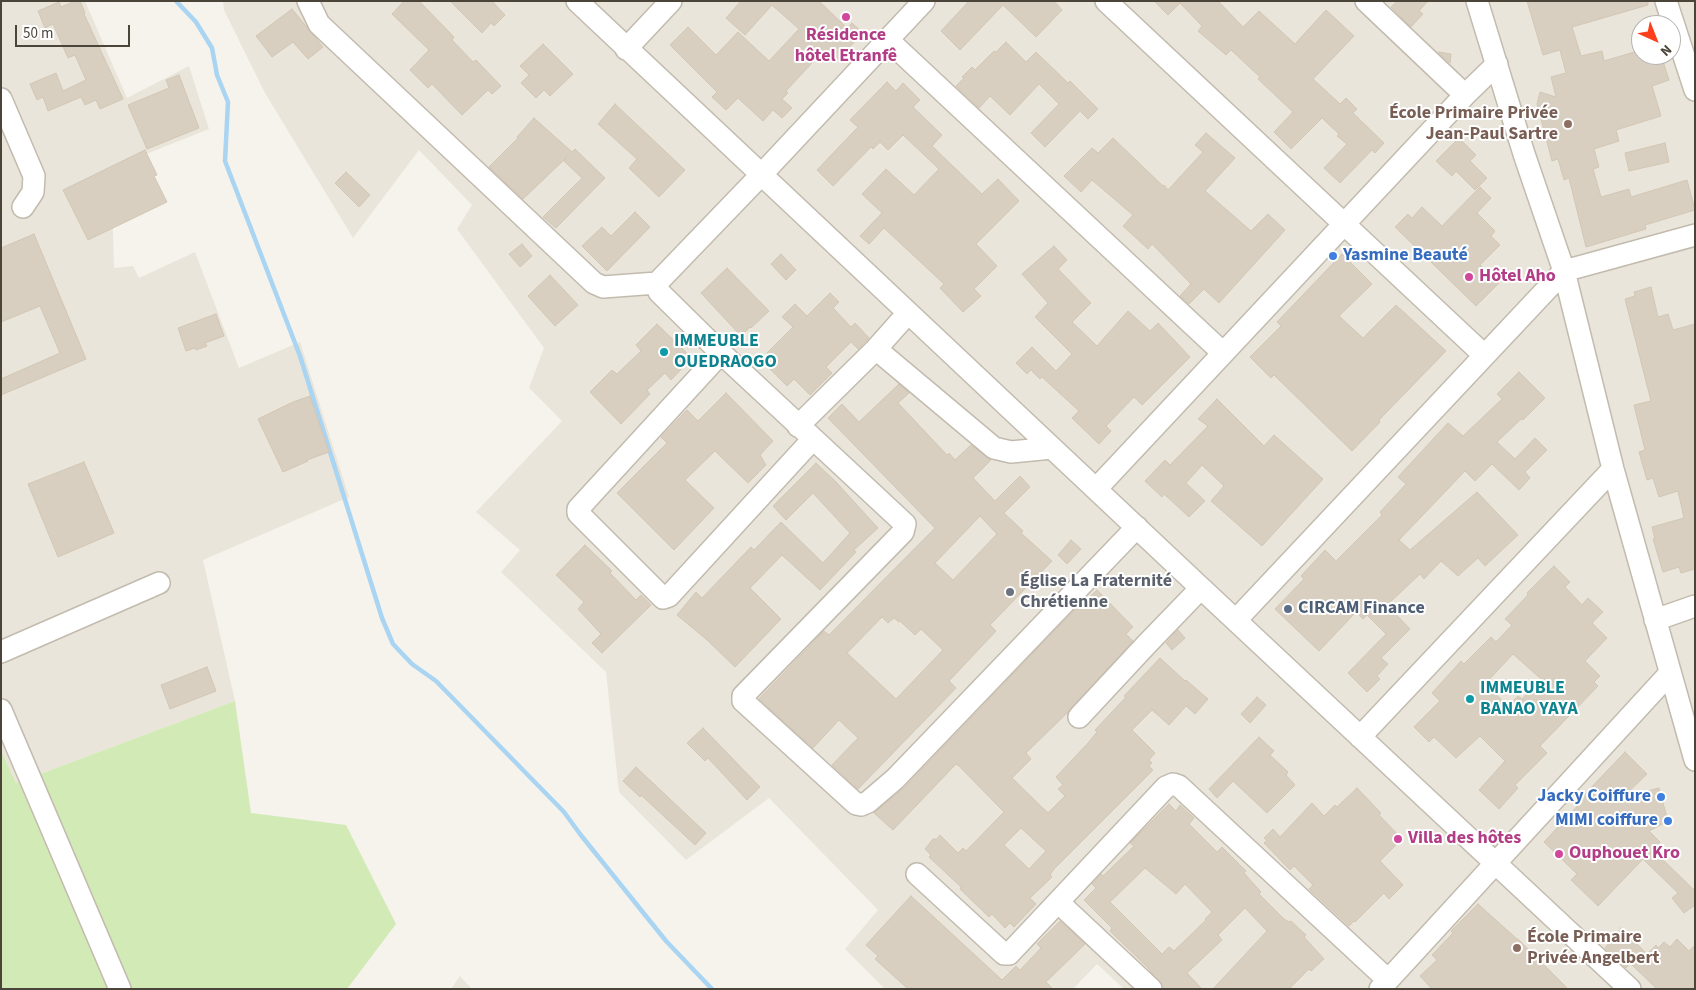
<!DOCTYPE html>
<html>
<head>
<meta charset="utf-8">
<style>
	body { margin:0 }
	#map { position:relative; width:1696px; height:990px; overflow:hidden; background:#f6f3ec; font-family:"Source Sans 3",sans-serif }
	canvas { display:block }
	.frame { position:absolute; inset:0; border:2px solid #4b4439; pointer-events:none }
	.north { position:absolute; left:1631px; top:15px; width:50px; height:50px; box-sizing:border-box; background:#fff; border:1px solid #b7b4b0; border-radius:50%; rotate:136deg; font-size:14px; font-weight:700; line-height:20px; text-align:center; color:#4b4439 }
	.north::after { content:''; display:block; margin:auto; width:18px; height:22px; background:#fc3f1d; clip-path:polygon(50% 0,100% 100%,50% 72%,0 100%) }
	.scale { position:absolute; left:15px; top:25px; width:115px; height:22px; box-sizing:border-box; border:2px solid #4b4439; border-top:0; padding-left:6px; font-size:15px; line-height:18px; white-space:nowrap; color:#4b4439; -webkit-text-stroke:4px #fff; paint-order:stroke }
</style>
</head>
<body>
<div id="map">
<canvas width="1696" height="990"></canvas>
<div class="frame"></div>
<div class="north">N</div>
<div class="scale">50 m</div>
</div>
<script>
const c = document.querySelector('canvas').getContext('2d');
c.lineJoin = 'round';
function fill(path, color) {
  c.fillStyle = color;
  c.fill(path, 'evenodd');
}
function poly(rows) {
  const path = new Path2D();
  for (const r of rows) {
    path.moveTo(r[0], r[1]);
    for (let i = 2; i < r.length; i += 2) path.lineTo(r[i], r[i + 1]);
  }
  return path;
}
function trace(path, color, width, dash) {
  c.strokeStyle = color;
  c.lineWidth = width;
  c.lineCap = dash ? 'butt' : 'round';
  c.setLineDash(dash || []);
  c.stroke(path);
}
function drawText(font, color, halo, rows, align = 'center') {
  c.font = font + ' "Source Sans 3",sans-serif';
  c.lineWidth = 4;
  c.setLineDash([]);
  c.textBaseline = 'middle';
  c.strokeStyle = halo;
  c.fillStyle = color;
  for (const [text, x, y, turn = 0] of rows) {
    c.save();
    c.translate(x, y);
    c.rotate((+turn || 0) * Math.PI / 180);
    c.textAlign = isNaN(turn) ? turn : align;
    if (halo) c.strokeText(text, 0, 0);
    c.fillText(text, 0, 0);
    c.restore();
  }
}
fill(poly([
	[1,1,85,1,127,98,189,66,209,129,111,168,114,268,133,266,139,278,195,252,239,368,300,342,349,497,203,560,235,701,16,783,1,750],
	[223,1,1695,1,1695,989,1124,989,1097,964,1073,989,885,989,845,949,878,910,769,798,686,860,619,792,606,672,501,572,520,550,476,512,562,421,529,388,544,348,457,229,472,205,419,150,353,238,265,93,224,10],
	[1641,25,1671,25,1671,55,1641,55],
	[460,976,472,989,451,989]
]), '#eae5da');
fill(poly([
	[235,701,251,813,346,825,396,924,347,989,1,989,1,750,16,783]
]), '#d2eab5');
trace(poly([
	[176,1,196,22,212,48,217,75,228,102,225,161,300,356,382,618,393,644,412,664,436,681,564,812,580,834,666,941,712,989]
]), '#a9d4f2', 4.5);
const building = poly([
	[75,1,80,1,85,13,84,14,123,99,100,109,96,100,85,105,81,97,48,111,43,97,37,100,30,84,56,73,63,91,86,80,75,55,68,58,53,24,45,28,38,11,59,2,61,7,75,1],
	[404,1,419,1,454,37,452,40,473,62,476,60,501,86,492,94,488,90,462,115,432,84,428,88,410,70,429,50,392,14,404,1],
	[450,1,492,1,505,15,494,26,491,23,482,33,450,1],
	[741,1,819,1,847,28,852,23,863,33,835,62,823,51,786,91,788,93,782,99,792,108,782,118,773,110,763,121,738,98,726,110,712,97,717,92,670,45,688,27,716,55,738,32,769,61,799,29,772,5,745,35,726,18,741,1],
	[969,1,1054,1,1062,10,1036,37,1003,5,960,50,941,31,969,1],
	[1154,1,1218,1,1243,27,1259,11,1295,44,1326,10,1354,36,1313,79,1340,104,1346,98,1357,109,1353,113,1384,143,1375,153,1372,150,1340,183,1324,168,1347,144,1337,136,1339,134,1322,118,1291,149,1274,132,1293,112,1258,79,1260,77,1231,50,1226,55,1198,31,1202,26,1180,3,1168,15,1154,1],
	[1397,1,1428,1,1419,11,1423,14,1411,27,1391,7,1397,1],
	[1527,1,1648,1,1648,5,1572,27,1581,56,1602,51,1604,61,1641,50,1641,55,1661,55,1669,80,1652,86,1661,116,1616,130,1619,141,1594,149,1599,167,1593,169,1601,197,1629,189,1631,197,1687,180,1695,210,1645,225,1646,229,1586,247,1569,178,1564,180,1558,159,1552,161,1537,104,1540,92,1556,97,1551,77,1566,73,1560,50,1543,55,1527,1],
	[292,9,323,47,308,59,293,42,272,57,256,36,292,9],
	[1006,42,1026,62,1036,52,1068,83,1070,81,1098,109,1088,119,1080,111,1045,147,1031,133,1059,104,1039,84,1010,115,990,96,979,108,956,86,964,78,962,77,972,67,975,70,994,51,996,52,1006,42],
	[543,44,573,74,550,96,544,90,536,98,521,83,529,75,520,66,543,44],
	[1439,52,1451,54,1450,63,1439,53,1439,52],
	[179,75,199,128,147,149,128,105,169,88,166,80,179,75],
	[887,82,896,91,903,83,920,100,913,107,942,135,932,146,982,194,998,179,1019,201,976,244,997,266,974,289,981,296,963,312,940,288,944,284,884,228,869,244,860,236,882,213,862,194,886,169,914,195,939,169,903,135,888,150,880,142,873,149,871,147,833,186,817,170,858,127,850,120,887,82],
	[615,104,685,170,659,197,629,168,637,159,598,124,615,104],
	[534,118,572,152,575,149,605,178,556,228,543,217,582,178,564,161,567,157,523,199,489,167,518,138,517,137,534,118],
	[1206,133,1235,158,1205,191,1251,231,1268,214,1285,230,1219,303,1204,289,1189,304,1180,296,1191,284,1152,244,1148,249,1123,226,1133,215,1092,180,1081,192,1064,176,1092,148,1098,153,1113,138,1163,186,1164,185,1168,190,1203,152,1195,145,1206,133],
	[1459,138,1476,155,1470,161,1487,178,1475,190,1456,171,1452,176,1436,161,1459,138],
	[1665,143,1669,162,1629,171,1625,153,1665,143],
	[145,150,157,175,154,176,167,202,88,240,63,190,145,150],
	[346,172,370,195,359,207,335,183,346,172],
	[1480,187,1491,198,1477,213,1495,231,1491,236,1500,245,1480,265,1499,283,1476,306,1395,227,1408,214,1412,218,1422,207,1442,226,1480,187],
	[635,212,650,227,607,271,582,246,602,227,611,236,635,212],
	[34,234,86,359,1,395,1,379,60,353,40,306,1,322,1,248,34,234],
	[522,244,532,256,520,267,509,254,522,244],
	[1054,246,1067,260,1058,269,1091,303,1072,322,1097,346,1128,311,1150,331,1158,323,1190,357,1142,405,1134,397,1106,426,1111,431,1099,444,1072,418,1079,411,1042,377,1040,379,1031,370,1027,374,1016,363,1032,347,1056,371,1072,354,1035,317,1048,303,1022,274,1054,246],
	[781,254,796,270,786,280,771,264,781,254],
	[1342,254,1372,284,1339,316,1363,338,1396,305,1446,351,1379,420,1380,422,1352,451,1274,375,1271,378,1250,357,1281,326,1277,322,1342,254],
	[727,268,769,311,751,328,750,327,741,336,701,293,727,268],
	[550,275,578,305,555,326,528,296,550,275],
	[1651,287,1658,317,1668,314,1673,330,1695,324,1695,569,1681,573,1679,567,1663,572,1653,539,1655,539,1652,527,1684,518,1678,491,1659,497,1653,478,1647,480,1639,452,1645,450,1634,405,1651,401,1625,299,1635,296,1634,292,1651,287],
	[830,293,839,302,833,308,851,327,855,323,869,338,858,349,851,342,826,367,832,373,810,395,794,379,787,386,768,367,774,361,767,353,793,327,782,317,795,304,807,316,830,293],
	[216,314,224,336,205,343,207,346,196,350,195,348,186,351,178,328,216,314],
	[657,324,692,358,671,380,665,373,647,390,650,394,621,424,590,392,612,370,617,374,641,351,636,345,657,324],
	[1519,372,1545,398,1523,420,1521,419,1497,442,1515,459,1535,438,1547,450,1525,472,1530,478,1519,490,1492,464,1475,481,1465,471,1399,540,1410,550,1477,492,1518,535,1485,566,1478,558,1458,576,1441,561,1424,579,1420,574,1387,605,1410,629,1381,658,1388,664,1377,676,1380,679,1367,692,1348,673,1386,634,1367,615,1363,619,1356,612,1319,651,1275,609,1304,579,1301,576,1325,550,1336,561,1382,515,1380,512,1406,484,1398,477,1448,423,1463,436,1502,399,1497,394,1519,372],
	[899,384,909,393,898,403,947,455,949,453,955,460,971,445,991,460,973,478,995,501,1020,476,1030,487,1004,513,1023,531,1021,533,1052,561,990,625,996,631,949,681,956,688,858,789,832,765,858,738,839,720,813,748,759,699,824,631,829,635,935,528,828,418,842,404,859,422,899,384],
	[980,516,997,534,953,580,935,563,980,516],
	[882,617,888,623,894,618,899,622,900,621,915,635,921,629,943,650,896,699,847,653,882,617],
	[726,393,773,441,760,455,766,465,748,483,715,451,685,480,714,508,674,550,617,493,667,443,661,437,687,410,698,421,726,393],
	[310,396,329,452,307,460,308,461,283,472,258,419,293,402,310,396],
	[1217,399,1264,446,1274,435,1323,479,1262,546,1211,501,1224,486,1202,465,1186,483,1205,501,1189,517,1164,494,1162,497,1145,481,1165,460,1170,465,1208,426,1198,419,1217,399],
	[84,462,114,533,58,557,28,484,84,462],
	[816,463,836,482,878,528,854,550,856,552,820,590,782,555,750,588,781,619,735,667,706,639,677,615,696,592,702,598,751,547,754,550,781,522,823,563,850,533,813,493,786,520,773,506,816,463],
	[1071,540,1081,549,1067,564,1058,555,1071,540],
	[585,545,612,571,610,573,636,600,641,595,651,605,602,653,592,643,601,634,578,609,584,602,556,575,585,545],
	[1554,566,1570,582,1565,587,1582,605,1588,598,1603,612,1592,623,1607,638,1585,661,1600,676,1594,682,1598,686,1540,746,1547,753,1515,785,1518,788,1499,809,1479,790,1505,761,1480,736,1456,758,1434,737,1429,742,1414,727,1440,701,1432,693,1461,661,1464,664,1491,637,1496,642,1512,625,1505,619,1528,595,1527,593,1554,566],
	[1513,654,1541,679,1522,699,1518,696,1508,706,1485,684,1513,654],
	[1097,590,1133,627,1126,634,1133,641,1067,713,1026,753,1031,759,1012,778,1048,813,1065,796,1058,789,1063,785,1056,777,1088,743,1097,732,1095,730,1126,697,1124,696,1160,658,1185,681,1186,680,1208,699,1195,714,1186,706,1169,725,1152,710,1132,730,1155,753,1149,760,1152,763,1149,766,1153,770,1054,869,1050,875,1052,877,1030,898,1036,904,1014,927,1010,923,1005,928,992,914,989,917,960,889,961,887,929,857,931,855,925,849,933,839,937,839,940,835,958,853,963,848,966,851,1004,812,959,766,956,764,893,830,874,813,904,788,1083,601,1084,603,1097,590],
	[1021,828,1046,851,1029,869,1004,845,1021,828],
	[1178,630,1185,638,1172,650,1166,643,1178,630],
	[207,667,216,691,170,709,161,685,207,667],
	[1257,697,1266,705,1250,723,1241,714,1257,697],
	[703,728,760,787,747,800,708,758,705,761,687,743,703,728],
	[1259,737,1274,751,1270,755,1288,772,1286,775,1295,785,1267,813,1233,781,1217,798,1209,789,1259,737],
	[1625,752,1647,774,1623,797,1659,788,1668,821,1649,831,1660,842,1653,850,1695,891,1695,905,1684,913,1672,898,1678,893,1643,859,1598,906,1571,880,1577,874,1544,842,1583,800,1581,799,1585,794,1625,752],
	[636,767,706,833,695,845,641,795,640,797,623,781,636,767],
	[1357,788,1381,813,1379,815,1402,839,1380,861,1403,885,1389,899,1384,893,1355,922,1354,921,1349,926,1309,889,1313,885,1294,866,1290,870,1264,843,1267,840,1264,838,1273,829,1280,837,1312,803,1324,816,1335,805,1337,807,1357,788],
	[1169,804,1176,811,1180,805,1194,818,1189,824,1217,852,1222,847,1246,871,1244,873,1261,892,1259,894,1284,919,1289,922,1291,921,1306,935,1304,937,1324,959,1311,971,1309,969,1289,989,1213,989,1267,931,1245,908,1218,935,1222,940,1187,973,1202,989,1165,989,1148,968,1110,931,1112,928,1084,900,1096,888,1092,884,1101,874,1103,876,1134,846,1130,843,1169,804],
	[1145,868,1176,894,1185,884,1212,912,1205,919,1206,920,1174,951,1169,947,1162,954,1110,902,1145,868],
	[911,896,1002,980,1016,966,1020,970,1041,948,1037,944,1060,921,1085,944,1046,982,1053,989,908,989,875,959,878,956,866,945,911,896],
	[1478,904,1517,939,1518,939,1568,989,1432,989,1420,976,1437,960,1432,955,1453,933,1451,931,1478,904],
	[1621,928,1647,954,1656,945,1658,948,1664,942,1670,947,1677,939,1689,951,1695,945,1695,989,1657,989,1630,963,1626,968,1605,948,1621,928]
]);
fill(building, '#d8cfc1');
trace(building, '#d3c7b4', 1);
const minor = poly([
	[308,1,319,24,594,283,603,287,657,283,761,175,924,1],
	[577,1,1201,588,1630,989],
	[1106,1,1484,355],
	[1366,1,1465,95],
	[1477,1,1524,154,1564,271,1613,469,1695,760],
	[1666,1,1695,90],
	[888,40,1223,353],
	[626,49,671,1],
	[1,99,34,176,33,192,23,207],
	[657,283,659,292,721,353,905,524,903,532,743,696,743,701,856,804,861,805,868,802,895,779,1137,527],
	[876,349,994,448,1011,452,1052,448],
	[721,353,578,509,578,513,663,598,669,596,813,439],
	[798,426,876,349,908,313],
	[1096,489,1465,95,1497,64],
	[1236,620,1564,271,1695,235],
	[1655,620,1695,606],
	[1,652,159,583],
	[1,710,120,989],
	[1079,717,1146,645,1201,588],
	[1360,737,1613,469],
	[917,874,1004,954,1009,954,1166,787,1173,784,1179,786,1388,980],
	[1058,902,1151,989],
	[1380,989,1670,673]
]);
trace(minor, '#c2bbae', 24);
trace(minor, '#fff', 21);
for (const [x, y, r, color] of [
	[846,17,5,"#d1479c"],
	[1568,124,5,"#8d6e63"],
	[1333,256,5,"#3f7fe0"],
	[1469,277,5,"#d1479c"],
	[664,352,5,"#0f9aa8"],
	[1010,592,5,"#6b7280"],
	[1288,609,5,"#5c6f8a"],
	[1470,699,5,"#0f9aa8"],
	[1661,797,5,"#3f7fe0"],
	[1668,821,5,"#3f7fe0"],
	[1398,839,5,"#d1479c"],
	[1559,854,5,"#d1479c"],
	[1517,948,5,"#8d6e63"]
]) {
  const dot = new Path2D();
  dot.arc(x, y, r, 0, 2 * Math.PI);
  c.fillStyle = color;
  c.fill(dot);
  trace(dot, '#fff', 2);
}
drawText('bold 18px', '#b23c85', '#fff', [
	["Résidence",846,36,"center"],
	["hôtel Etranfê",846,57,"center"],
	["Hôtel Aho",1479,277],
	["Villa des hôtes",1408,839],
	["Ouphouet Kro",1569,854]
], 'left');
drawText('bold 18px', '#785e54', '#fff', [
	["École Primaire Privée",1558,114],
	["Jean-Paul Sartre",1558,135],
	["École Primaire",1527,938,"left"],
	["Privée Angelbert",1527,959,"left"]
], 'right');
drawText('bold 18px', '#366cbe', '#fff', [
	["Yasmine Beauté",1343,256,"left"],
	["Jacky Coiffure",1651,797],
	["MIMI coiffure",1658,821]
], 'right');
drawText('bold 18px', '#0d838f', '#fff', [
	["IMMEUBLE",674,342],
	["OUEDRAOGO",674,363],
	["IMMEUBLE",1480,689],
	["BANAO YAYA",1480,710]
], 'left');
drawText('bold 18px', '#5b616d', '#fff', [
	["Église La Fraternité",1020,582],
	["Chrétienne",1020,603]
], 'left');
drawText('bold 18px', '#4e5e75', '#fff', [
	["CIRCAM Finance",1298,609]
], 'left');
</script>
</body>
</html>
